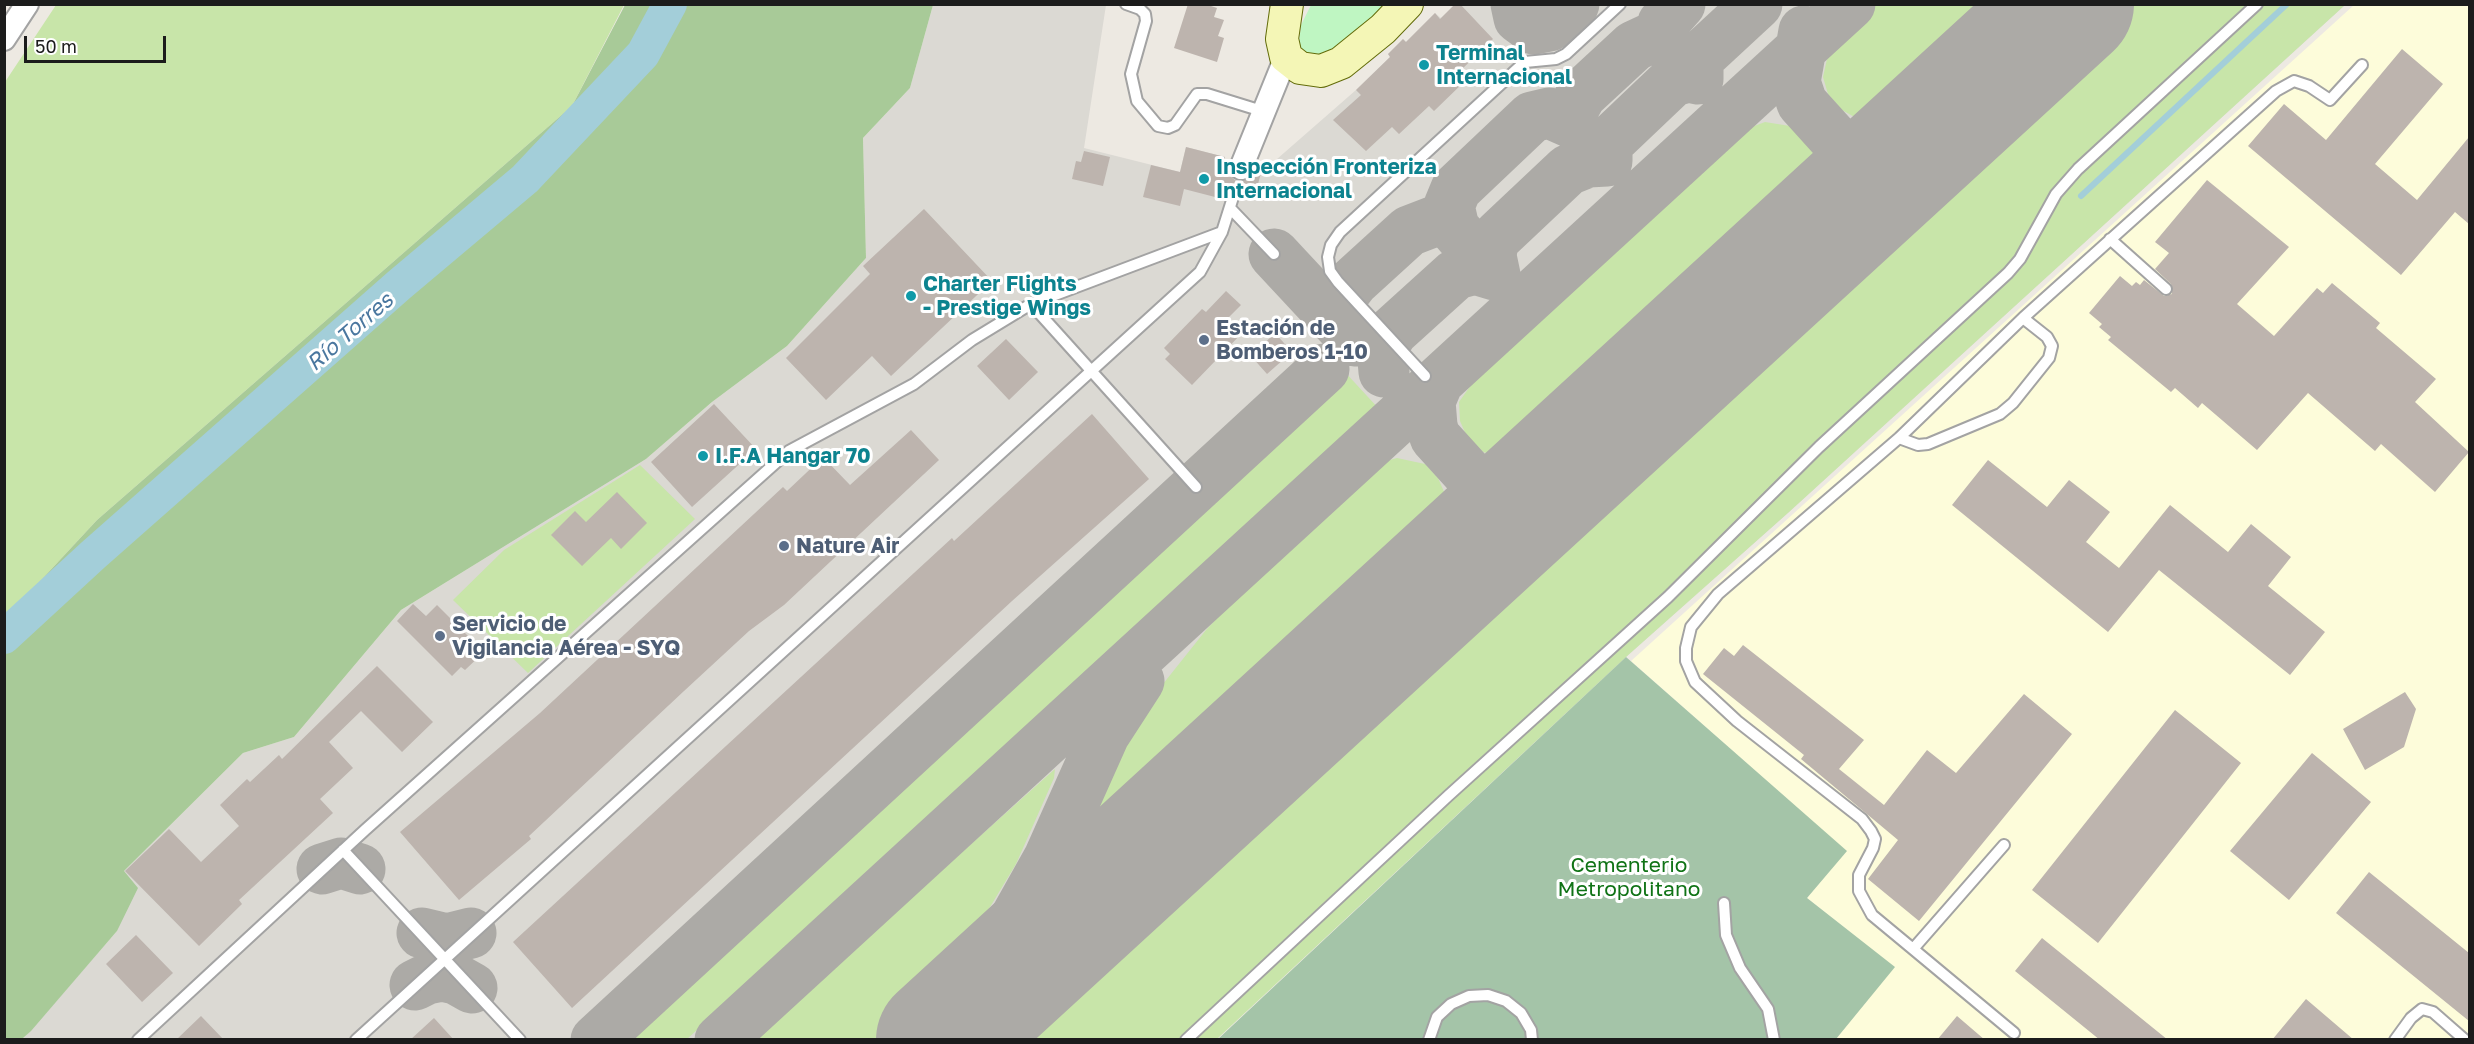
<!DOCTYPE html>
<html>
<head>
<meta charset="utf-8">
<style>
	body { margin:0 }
	#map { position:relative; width:2474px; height:1044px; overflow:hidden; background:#ede9e2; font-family:"Golos Text",sans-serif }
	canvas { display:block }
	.frame { position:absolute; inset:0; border:6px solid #1c1c1c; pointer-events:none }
	.scale { position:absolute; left:24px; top:36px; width:142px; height:27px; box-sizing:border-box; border:3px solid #1c1c1c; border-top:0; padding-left:8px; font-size:18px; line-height:21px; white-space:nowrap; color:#1c1c1c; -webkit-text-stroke:4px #fff; paint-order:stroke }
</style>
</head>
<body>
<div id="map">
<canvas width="2474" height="1044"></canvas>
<div class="frame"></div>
<div class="scale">50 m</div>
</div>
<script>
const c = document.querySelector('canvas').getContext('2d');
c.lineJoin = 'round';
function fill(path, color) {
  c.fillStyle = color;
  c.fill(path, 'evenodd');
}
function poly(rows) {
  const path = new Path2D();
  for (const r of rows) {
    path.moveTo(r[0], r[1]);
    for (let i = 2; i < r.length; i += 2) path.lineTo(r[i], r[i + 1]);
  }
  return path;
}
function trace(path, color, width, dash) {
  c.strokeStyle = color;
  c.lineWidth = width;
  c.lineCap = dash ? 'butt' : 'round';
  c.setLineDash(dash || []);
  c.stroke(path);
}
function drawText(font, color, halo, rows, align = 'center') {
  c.font = font + ' "Golos Text",sans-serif';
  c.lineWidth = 6;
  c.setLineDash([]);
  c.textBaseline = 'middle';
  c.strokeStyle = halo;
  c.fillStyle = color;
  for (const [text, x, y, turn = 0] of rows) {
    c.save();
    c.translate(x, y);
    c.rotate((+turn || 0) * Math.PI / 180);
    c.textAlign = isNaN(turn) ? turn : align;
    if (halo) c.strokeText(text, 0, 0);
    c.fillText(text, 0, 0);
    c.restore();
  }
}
fill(poly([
	[2354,5,2469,5,2469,1039,1836,1039,1894,967,1807,898,1846,851,1631,661]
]), '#fdfcda');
fill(poly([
	[933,5,1106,5,1084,148,1180,172,1186,147,1225,157,1223,164,1261,173,1356,90,1390,57,1388,54,1403,39,1406,42,1435,13,1441,18,1455,5,2345,5,1789,512,1626,657,1216,1039,22,1040,117,931,123,872,243,753,294,737,401,610,646,459,712,402,787,346,866,258,863,138,910,88]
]), '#dbd9d3');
fill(poly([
	[1876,4,2008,4,2008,5,1894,109,1871,119,1858,119,1842,110,1828,94,1823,77,1827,59,1841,45,1837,40],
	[56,5,624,5,572,106,97,520,5,619,5,82],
	[2131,5,2250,5,2075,165,2052,190,2015,256,2004,269,1816,443,1665,594,1445,792,1178,1039,997,1040],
	[2264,5,2345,5,1789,512,1626,657,1217,1039,1192,1040,1822,449,2011,276,2059,197,2081,172],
	[1765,122,1790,126,1803,137,1814,154,1813,171,1803,194,1523,449,1501,457,1483,452,1467,437,1460,421,1459,402,1471,385,1749,128],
	[1343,370,1380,410,687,1039,618,1039],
	[1397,458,1425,464,1438,478,1445,494,1444,509,1424,536,1080,851,1082,840,1099,800,1132,733,1163,684,1206,630,1260,572,1383,462],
	[640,465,695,519,528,673,453,600,504,550],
	[1055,769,1054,778,1016,864,990,907,933,984,879,1039,753,1039]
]), '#c8e5a9');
fill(poly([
	[625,5,933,5,910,88,863,138,866,258,787,346,712,402,646,459,401,610,294,737,243,753,124,871,138,888,117,931,31,1031,22,1039,5,1039,5,619,97,520,572,106]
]), '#a8ca98');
fill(poly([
	[1626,657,1847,851,1807,898,1895,967,1836,1039,1217,1040]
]), '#a4c4a8');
fill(poly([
	[1311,5,1389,5,1326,57,1303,53,1299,42,1301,25]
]), '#bff6c2');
trace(poly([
	[2081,196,2287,4]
]), '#a3ced9', 6);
trace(poly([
	[4,637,93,555,399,285,525,179,643,54,670,4]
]), '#a3ced9', 34);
trace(poly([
	[1516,4,1519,18,1534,29,1549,26,1574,4],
	[1804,31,1795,82,1802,103,1849,155,1855,180,1848,207],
	[1849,155,1876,163,1902,159],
	[1454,228,1449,206,1456,189,1532,117,1549,113,1574,124,1571,113,1581,95,1634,46,1649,39,1661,41,1663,23,1680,4],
	[1274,254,1355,341],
	[1343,328,1339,305,1346,291,1353,282,1409,231,1435,221,1445,223,1454,228,1473,250],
	[1384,372,1382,348,1393,331,1456,274,1475,269,1495,275,1491,256,1493,242,1499,235,1568,170,1588,162,1607,161,1607,147,1612,139,1673,81,1688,77,1698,79,1698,63,1703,54,1757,4],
	[1438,382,1430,401,1432,426,1435,437,1485,492,1488,514,1482,543],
	[1485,492,1510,498,1538,492],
	[1049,858,1056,884,1066,893,1079,897,1097,896],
	[322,869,341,863,360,869],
	[422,933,447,939,471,933],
	[415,985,427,979,442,976,456,979,472,988],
	[596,1040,1324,369],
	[720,1040,1850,4],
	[930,1040,1003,940,1049,858,1104,735,1139,681]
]), '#acaaa6', 51);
trace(poly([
	[940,1040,2070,4]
]), '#acaaa6', 128);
fill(poly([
	[1188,4,1205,4,1217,8,1214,17,1224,20,1218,36,1224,38,1217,62,1174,48],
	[1455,4,1460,4,1493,39,1458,73,1465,81,1434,111,1429,106,1399,134,1392,127,1366,151,1333,120,1361,95,1356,90,1390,57,1388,54,1403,39,1406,42,1435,13,1440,19],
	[2402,49,2443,84,2375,164,2417,200,2469,137,2469,224,2455,212,2401,275,2248,146,2284,104,2326,140],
	[1186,147,1225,157,1223,164,1228,165,1230,176,1236,181,1249,179,1254,172,1261,173,1255,195,1241,192,1236,187,1229,188,1227,193,1217,190,1215,197,1184,189,1180,206,1143,197,1151,165,1180,172],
	[1084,151,1110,157,1103,186,1072,179,1076,161,1081,162],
	[2207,180,2289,247,2237,304,2274,336,2317,288,2323,293,2332,283,2380,323,2376,328,2436,379,2415,402,2469,452,2435,492,2381,444,2375,451,2308,393,2257,450,2202,403,2198,408,2175,388,2171,392,2108,340,2111,337,2099,327,2102,324,2089,313,2120,276,2132,286,2136,282,2140,285,2144,280,2164,296,2172,294,2171,284,2155,269,2169,253,2155,242],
	[924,209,992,281,891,376,872,356,826,400,786,358,870,274,863,266],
	[1226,291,1241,305,1228,318,1243,332,1192,385,1165,359,1170,354,1164,348,1202,309,1206,312],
	[1275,333,1292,352,1267,374,1251,356],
	[1006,339,1038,372,1009,400,977,366],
	[714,404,756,449,692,507,651,462],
	[1092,414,1149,479,1012,601,572,1008,513,942,952,538,954,541],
	[911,430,939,460,784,605,749,631,684,691,529,836,531,839,459,900,400,832,540,713,783,487,787,491,823,457,850,485],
	[1988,460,2047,507,2069,480,2110,512,2086,542,2119,568,2170,505,2228,552,2251,524,2291,557,2268,586,2325,632,2290,675,2159,570,2108,632,1952,505],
	[617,492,647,523,621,549,611,538,582,566,551,535,575,511,586,522],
	[413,604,426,616,437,605,484,652,465,670,461,667,452,676,397,621],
	[1743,645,1864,740,1839,769,1884,805,1927,750,1956,773,2024,694,2072,734,1919,921,1868,879,1898,840,1801,759,1804,755,1703,674,1724,648,1734,656],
	[377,666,433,722,402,752,361,711,329,742,353,768,320,799,333,813,239,900,242,904,199,946,125,871,169,829,201,862,239,826,220,805,247,779,250,782,279,755,282,759],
	[2405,692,2416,709,2404,747,2365,770,2343,729],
	[2175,710,2241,763,2098,943,2032,890],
	[2312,753,2371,802,2289,900,2230,851],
	[2369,872,2469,953,2469,1021,2336,913],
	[136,935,173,973,142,1002,106,964],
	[2042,938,2168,1040,2100,1040,2015,971],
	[2306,999,2354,1040,2272,1040],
	[201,1016,224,1040,176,1040],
	[1957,1016,1985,1040,1937,1040],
	[434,1018,454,1040,410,1040]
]), '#bdb4ae');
const lane = poly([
	[1126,4,1140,9,1145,14,1146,21,1131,74,1137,101,1158,126,1168,128,1175,125,1197,94,1207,94,1262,111],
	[1230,208,1274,254],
	[2110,239,2166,289],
	[1031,304,1196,487],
	[1425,376,1338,282,1330,271,1328,257,1331,245,1340,232,1516,70,1525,62,1556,59,1566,54,1620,4],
	[1899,438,1918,445,1928,444,2000,414,2013,403,2049,358,2052,346,2047,337,2023,318],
	[2004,845,1913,949,2014,1033],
	[343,850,520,1040],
	[1724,903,1726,935,1740,968,1768,1009,1774,1040],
	[1913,949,1872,915,1859,891,1859,875,1873,848,1875,839,1871,831,1862,819,1737,721,1695,682,1686,661,1686,648,1691,627,1718,594,1899,438,2023,318,2276,91,2294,81,2309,86,2330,100,2362,65],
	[138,1040,365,830,789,451,914,384,972,340,1031,304,1222,232],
	[356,1040,1200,272,1222,232,1234,194],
	[1186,1040,1448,796,1668,597,1819,447,2008,273,2020,259,2056,194,2078,169,2257,4],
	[1429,1040,1437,1017,1451,1004,1469,996,1488,995,1506,1001,1521,1013,1531,1030,1532,1040],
	[2395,1040,2411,1018,2422,1009,2433,1012,2465,1040]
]);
const street = poly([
	[4,39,27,4],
	[1241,168,1286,57]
]);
const secondary = poly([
	[1287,4,1282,39,1286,57,1300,68,1321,71,1341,63,1383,29,1407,4]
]);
trace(lane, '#a3a3a3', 14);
trace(street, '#a3a3a3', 26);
trace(secondary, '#636c0a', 34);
trace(lane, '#fff', 10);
trace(street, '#fff', 22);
trace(secondary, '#f4f6b6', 32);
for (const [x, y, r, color] of [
	[1424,65,6,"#0f9aa8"],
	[1204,179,6,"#0f9aa8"],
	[911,296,6,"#0f9aa8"],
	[1204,340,6,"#5c6f8a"],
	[703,456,6,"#0f9aa8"],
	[784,546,6,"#5c6f8a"],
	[440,636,6,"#5c6f8a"]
]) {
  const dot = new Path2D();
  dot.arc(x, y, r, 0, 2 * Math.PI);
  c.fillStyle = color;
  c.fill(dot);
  trace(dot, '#fff', 2);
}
drawText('bold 21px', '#0d838f', '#fff', [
	["Terminal",1436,53],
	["Internacional",1436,77],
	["Inspección Fronteriza",1216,167],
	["Internacional",1216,191],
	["Charter Flights",923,284],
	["- Prestige Wings",923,308],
	["I.F.A Hangar 70",715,456]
], 'left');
drawText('bold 21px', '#4e5e75', '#fff', [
	["Estación de",1216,328],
	["Bomberos 1-10",1216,352],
	["Nature Air",796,546],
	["Servicio de",452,624],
	["Vigilancia Aérea - SYQ",452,648]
], 'left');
drawText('21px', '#107316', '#fff', [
	["Cementerio",1629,865],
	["Metropolitano",1629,889]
]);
drawText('italic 22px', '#4a779f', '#fff', [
	["Río Torres",350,332,-41]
]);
</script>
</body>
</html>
